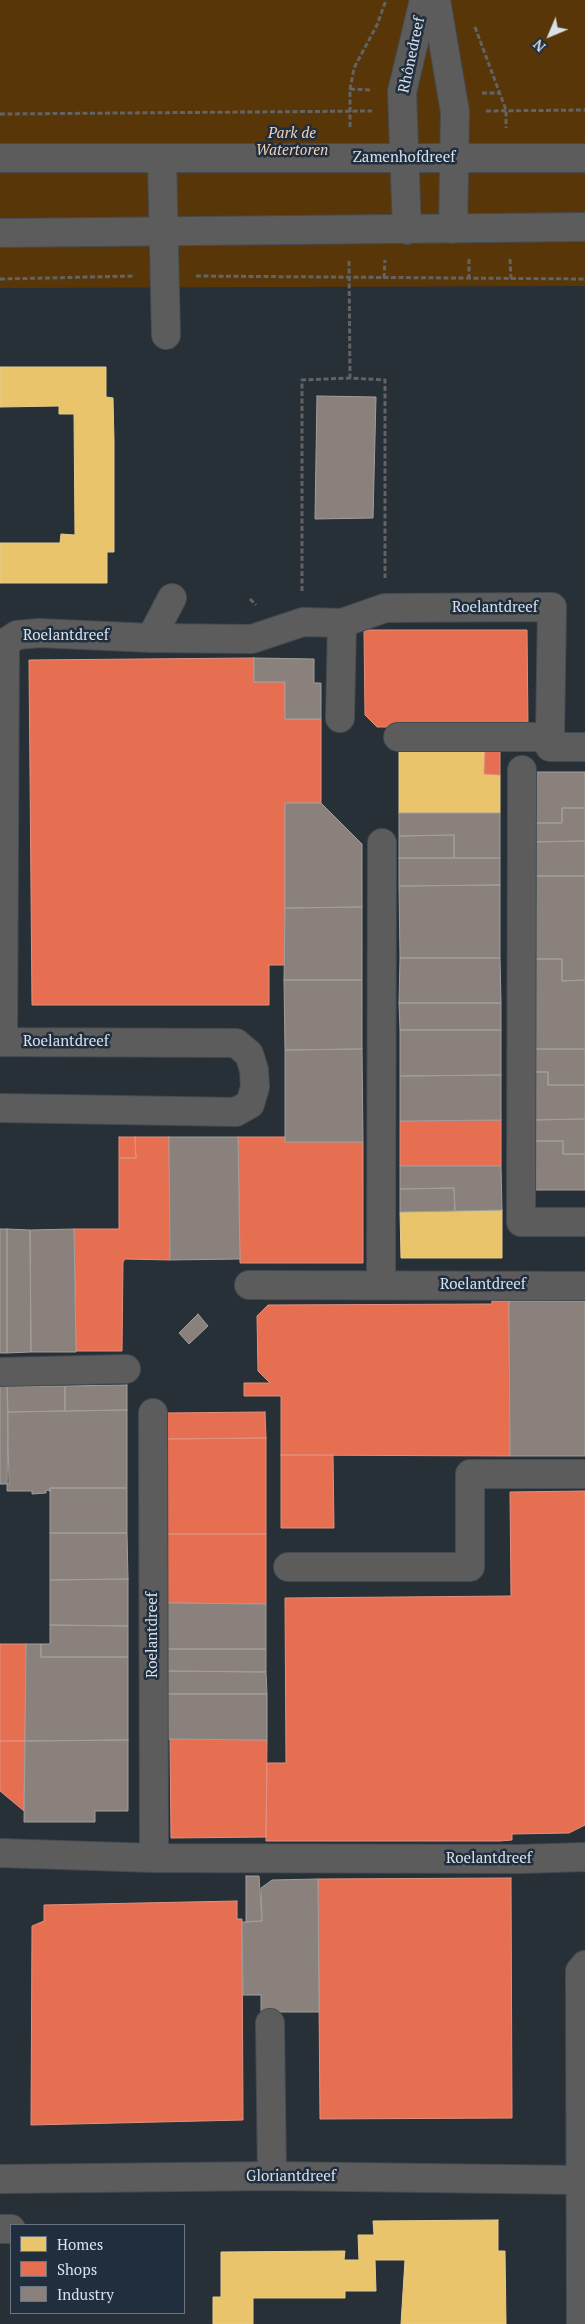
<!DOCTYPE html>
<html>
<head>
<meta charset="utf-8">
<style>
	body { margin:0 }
	#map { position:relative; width:585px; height:2324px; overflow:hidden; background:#272f37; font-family:"PT Serif",serif }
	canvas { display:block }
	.legend { position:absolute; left:10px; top:2224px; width:175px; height:90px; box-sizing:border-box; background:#202e3e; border:1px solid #697583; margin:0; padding:6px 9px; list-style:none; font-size:15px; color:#d7e0eb }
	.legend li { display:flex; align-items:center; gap:10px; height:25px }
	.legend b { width:25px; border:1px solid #697583 }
	.north { position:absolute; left:525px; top:10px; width:50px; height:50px; -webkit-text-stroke:4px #202e3e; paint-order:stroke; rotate:225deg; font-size:14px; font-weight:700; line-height:20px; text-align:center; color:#d7e0eb }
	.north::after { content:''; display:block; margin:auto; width:18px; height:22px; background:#d7e0eb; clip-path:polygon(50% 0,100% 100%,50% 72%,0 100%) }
</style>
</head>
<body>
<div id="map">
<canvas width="585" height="2324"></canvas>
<ul class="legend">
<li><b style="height:14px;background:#e9c46a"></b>Homes</li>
<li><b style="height:14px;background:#e76f51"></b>Shops</li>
<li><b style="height:14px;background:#8a817c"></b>Industry</li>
</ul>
<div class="north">N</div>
</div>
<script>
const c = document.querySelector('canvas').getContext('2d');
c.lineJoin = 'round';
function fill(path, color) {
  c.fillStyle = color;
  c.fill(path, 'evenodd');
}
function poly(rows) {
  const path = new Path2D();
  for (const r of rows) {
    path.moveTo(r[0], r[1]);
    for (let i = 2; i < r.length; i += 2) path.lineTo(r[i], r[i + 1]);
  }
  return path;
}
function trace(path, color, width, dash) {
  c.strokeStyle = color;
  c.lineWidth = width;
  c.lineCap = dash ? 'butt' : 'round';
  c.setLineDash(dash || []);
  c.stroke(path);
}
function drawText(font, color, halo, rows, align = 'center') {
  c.font = font + ' "PT Serif",serif';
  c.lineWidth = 5;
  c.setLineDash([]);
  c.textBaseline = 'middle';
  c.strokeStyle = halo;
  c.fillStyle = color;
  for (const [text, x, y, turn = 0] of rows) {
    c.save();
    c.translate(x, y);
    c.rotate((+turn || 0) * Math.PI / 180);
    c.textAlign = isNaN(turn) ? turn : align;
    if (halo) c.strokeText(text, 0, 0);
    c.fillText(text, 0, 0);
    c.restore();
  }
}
fill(poly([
	[0,0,585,0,585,286,0,288]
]), '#593608');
const homes = poly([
	[0,367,106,367,106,397,113,398,114,441,114,552,107,552,107,583,0,583,0,543,60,543,61,534,75,535,74,414,59,414,59,406,0,407,0,367],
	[399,750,485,750,484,774,500,775,500,813,399,813,399,750],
	[502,1210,502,1258,401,1258,400,1212,502,1210],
	[498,2220,498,2251,505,2251,506,2324,401,2324,405,2260,375,2260,376,2291,345,2291,345,2298,253,2298,253,2324,213,2324,213,2297,221,2297,221,2252,345,2251,344,2260,359,2260,358,2235,374,2235,373,2221,498,2220]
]);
fill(homes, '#e9c46a');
trace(homes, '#e4cc91', 1);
const shops = poly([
	[364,630,527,630,528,727,377,727,365,715,364,630],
	[254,658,254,682,285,682,285,719,321,719,321,803,285,803,285,965,269,965,269,1005,32,1005,29,660,254,658],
	[485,750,500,750,500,775,484,774,485,750],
	[501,1120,501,1166,400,1166,400,1121,501,1120],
	[119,1137,135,1137,136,1158,119,1158,119,1137],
	[135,1137,169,1137,170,1260,125,1259,123,1262,122,1351,76,1351,74,1229,119,1229,119,1158,136,1158,135,1137],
	[238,1137,285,1137,285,1142,363,1142,363,1263,240,1263,238,1137],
	[492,1301,509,1301,510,1456,281,1455,281,1396,244,1396,244,1383,270,1383,258,1371,257,1316,268,1305,492,1304,492,1301],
	[265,1412,266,1438,164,1439,164,1413,265,1412],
	[266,1438,266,1534,165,1534,164,1439,266,1438],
	[281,1455,333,1455,334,1528,281,1528,281,1455],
	[585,1491,585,1825,569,1833,512,1834,512,1840,500,1841,266,1841,267,1763,286,1763,285,1598,511,1596,510,1492,585,1491],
	[165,1534,266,1534,266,1604,165,1603,165,1534],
	[0,1644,26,1644,25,1741,0,1741,0,1644],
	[170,1739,267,1740,266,1837,171,1838,170,1739],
	[0,1741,25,1741,24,1811,0,1791,0,1741],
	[511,1878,512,2118,320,2119,318,1879,511,1878],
	[237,1901,237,1919,242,1919,243,2120,31,2125,32,1926,44,1921,44,1905,237,1901]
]);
fill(shops, '#e76f51');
trace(shops, '#e2917f', 1);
const industry = poly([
	[317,396,376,397,373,518,315,519,317,396],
	[254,658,314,659,314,683,321,683,321,719,285,719,285,682,254,682,254,658],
	[532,772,585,772,585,808,562,808,562,823,532,823,532,772],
	[285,803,321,803,362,844,362,907,285,908,285,803],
	[562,808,585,808,585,841,532,842,532,823,562,823,562,808],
	[399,813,500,813,500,858,454,858,454,835,399,836,399,813],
	[454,835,454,858,399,858,399,836,454,835],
	[585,841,585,876,533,876,532,842,585,841],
	[399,858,500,858,500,885,399,886,399,858],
	[533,876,585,876,585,980,562,981,562,959,533,959,533,876],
	[500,885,500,958,400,958,399,886,500,885],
	[362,907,362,980,284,980,285,908,362,907],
	[400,958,500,958,501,1003,399,1003,400,958],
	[533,959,562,959,562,981,585,980,585,1049,533,1049,533,959],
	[284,980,362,980,362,1049,285,1050,284,980],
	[399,1003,501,1003,501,1030,400,1030,399,1003],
	[400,1030,501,1030,501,1075,400,1076,400,1030],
	[362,1049,363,1142,285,1142,285,1050,362,1049],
	[533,1049,585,1049,585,1085,548,1085,548,1072,533,1072,533,1049],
	[533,1072,548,1072,548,1085,585,1085,585,1119,533,1120,533,1072],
	[501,1075,501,1120,400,1121,400,1076,501,1075],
	[585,1119,585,1154,563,1154,563,1141,533,1141,533,1120,585,1119],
	[169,1137,238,1137,240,1259,170,1260,169,1137],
	[533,1141,563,1141,563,1154,585,1154,585,1190,534,1190,533,1141],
	[400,1166,501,1166,502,1210,455,1211,454,1188,400,1189,400,1166],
	[454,1188,455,1211,400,1212,400,1189,454,1188],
	[0,1229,7,1229,7,1353,0,1353,0,1229],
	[7,1229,30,1230,31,1352,7,1353,7,1229],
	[74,1229,76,1352,31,1352,30,1230,74,1229],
	[509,1301,585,1301,585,1456,510,1456,509,1301],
	[198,1314,208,1326,189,1344,179,1333,198,1314],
	[127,1385,127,1410,65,1411,65,1386,127,1385],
	[0,1386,7,1386,9,1484,0,1484,0,1386],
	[7,1386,65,1386,65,1411,8,1412,7,1386],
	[127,1410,127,1488,50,1488,50,1491,46,1490,46,1493,32,1494,32,1491,7,1491,8,1412,127,1410],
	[50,1488,127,1488,127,1533,50,1533,50,1488],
	[50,1533,127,1533,128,1579,50,1580,50,1533],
	[128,1579,128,1626,50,1625,50,1580,128,1579],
	[165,1603,266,1604,266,1649,165,1649,165,1603],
	[50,1625,128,1626,128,1657,41,1657,41,1644,50,1644,50,1625],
	[26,1644,41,1644,41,1657,128,1657,128,1740,25,1741,26,1644],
	[165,1649,266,1649,266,1672,165,1671,165,1649],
	[165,1671,266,1672,267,1694,166,1694,165,1671],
	[166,1694,267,1694,267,1740,166,1739,166,1694],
	[128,1740,128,1811,95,1811,95,1822,24,1822,25,1741,128,1740],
	[246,1876,259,1876,262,1921,246,1922,246,1876],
	[318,1879,319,2012,261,2012,261,1995,243,1995,242,1922,262,1921,261,1888,272,1880,318,1879]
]);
fill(industry, '#8a817c');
trace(industry, '#a19e9d', 1);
const minor = poly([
	[436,0,455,112,453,229],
	[0,158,585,158],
	[162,159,166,335],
	[407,230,402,92,424,0],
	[0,233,585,227],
	[342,623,385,608,552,607,550,737],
	[151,638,252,639,303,622,342,623,340,718],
	[398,737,550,737,550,747,585,747],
	[522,770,521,1222,585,1222],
	[0,1108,236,1112,250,1104,255,1087,254,1070,249,1054,236,1043,3,1042,5,643,17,635,39,633,151,638,172,598],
	[249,1285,585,1286],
	[381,1285,382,843],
	[0,1372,126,1369],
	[153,1413,154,1858],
	[288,1567,470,1567,470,1474,585,1474],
	[0,1853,154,1858,521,1859,585,1857],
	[270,2023,272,2176],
	[0,2179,272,2176,582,2180],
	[0,2229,11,2229],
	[581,2324,580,1971,585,1965]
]);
trace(minor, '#454b52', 30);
trace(poly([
	[475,27,506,110,506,128],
	[350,89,371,90],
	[482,93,499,93],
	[486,111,585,110],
	[0,114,372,111],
	[350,127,350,89,354,68,377,25,386,0],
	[469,259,469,278],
	[510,259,511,279],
	[349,261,350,378],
	[196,276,585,279],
	[384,278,385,260],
	[0,279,134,276],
	[302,591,302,380,350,378,385,380,385,578],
	[250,599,256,605]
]), '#626365', 3, [5, 2.5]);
trace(minor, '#5d5c5c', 28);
drawText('15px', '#d7e0eb', '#202e3e', [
	["Rhônedreef",412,55,-78],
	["Zamenhofdreef",404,158],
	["Roelantdreef",495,608],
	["Roelantdreef",66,636],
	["Roelantdreef",66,1042],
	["Roelantdreef",483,1285],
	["Roelantdreef",153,1635,-90],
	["Roelantdreef",489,1859],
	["Gloriantdreef",291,2177]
]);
drawText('italic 15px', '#f3d1b2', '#202e3e', [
	["Park de",292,134],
	["Watertoren",292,151]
]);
</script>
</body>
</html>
